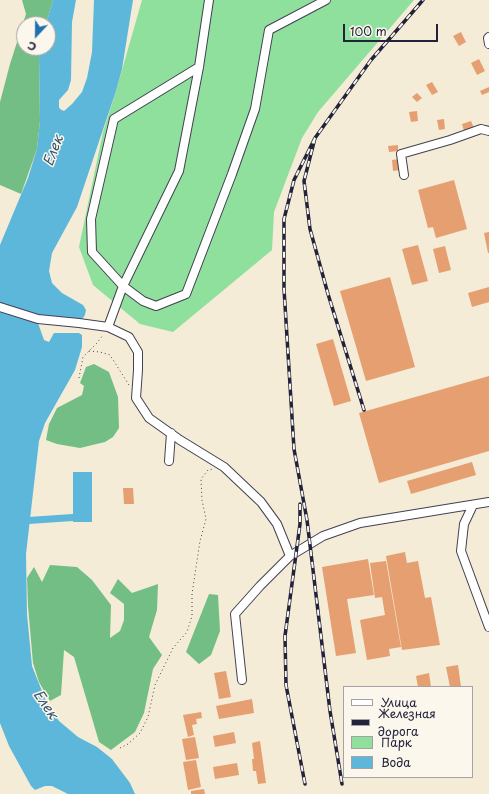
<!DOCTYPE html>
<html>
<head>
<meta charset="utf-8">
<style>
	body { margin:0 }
	#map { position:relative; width:489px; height:794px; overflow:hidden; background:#f4ecd6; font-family:"Playpen Sans",sans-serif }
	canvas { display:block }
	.legend { position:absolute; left:343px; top:686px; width:130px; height:92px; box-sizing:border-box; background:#fbf7ec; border:1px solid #a4a2a5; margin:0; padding:5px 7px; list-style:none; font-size:12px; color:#22223b }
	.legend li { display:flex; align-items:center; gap:8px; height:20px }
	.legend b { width:20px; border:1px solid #a4a2a5 }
	.north { position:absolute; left:16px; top:16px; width:40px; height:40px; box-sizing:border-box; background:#fbf7ec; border:1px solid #a4a2a5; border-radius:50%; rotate:202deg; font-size:11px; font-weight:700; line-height:16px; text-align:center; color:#22223b }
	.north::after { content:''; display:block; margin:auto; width:14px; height:18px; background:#1f6fb2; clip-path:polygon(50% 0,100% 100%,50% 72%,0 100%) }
	.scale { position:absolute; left:343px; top:24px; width:95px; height:18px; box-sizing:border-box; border:2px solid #22223b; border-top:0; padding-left:5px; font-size:12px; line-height:14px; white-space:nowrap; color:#22223b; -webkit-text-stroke:3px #fbf7ec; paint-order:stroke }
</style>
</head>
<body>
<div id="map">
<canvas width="489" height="794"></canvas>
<ul class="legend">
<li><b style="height:5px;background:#fff"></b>Улица</li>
<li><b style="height:5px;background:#22223b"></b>Железная дорога</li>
<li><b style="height:11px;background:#8fdf9d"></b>Парк</li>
<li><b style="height:11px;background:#5db7db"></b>Вода</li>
</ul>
<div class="north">С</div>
<div class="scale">100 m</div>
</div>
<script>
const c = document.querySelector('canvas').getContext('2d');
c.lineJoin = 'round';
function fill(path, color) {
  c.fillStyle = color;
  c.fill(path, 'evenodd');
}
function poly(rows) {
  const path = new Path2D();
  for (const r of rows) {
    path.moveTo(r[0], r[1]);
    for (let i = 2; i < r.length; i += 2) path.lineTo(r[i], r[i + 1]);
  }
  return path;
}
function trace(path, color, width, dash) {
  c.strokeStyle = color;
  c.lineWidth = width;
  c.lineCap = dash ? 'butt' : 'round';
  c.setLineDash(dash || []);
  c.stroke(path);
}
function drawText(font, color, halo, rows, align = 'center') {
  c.font = font + ' "Playpen Sans",sans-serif';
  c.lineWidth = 3;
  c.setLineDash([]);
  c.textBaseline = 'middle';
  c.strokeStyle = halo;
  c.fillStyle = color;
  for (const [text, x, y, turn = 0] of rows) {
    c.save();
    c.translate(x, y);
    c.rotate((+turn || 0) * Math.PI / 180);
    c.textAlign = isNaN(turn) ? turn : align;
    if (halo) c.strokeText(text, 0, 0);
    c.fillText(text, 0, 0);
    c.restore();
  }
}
fill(poly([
	[142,0,414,0,318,112,302,138,274,212,272,250,173,332,140,324,93,285,79,247,103,132,116,91]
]), '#8fdf9d');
fill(poly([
	[22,0,53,0,46,24,24,24,24,48,41,48,39,57,40,121,37,149,21,194,0,185,0,102,10,64,26,14],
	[94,364,109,372,118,397,119,428,113,437,105,442,80,448,57,444,46,440,49,424,57,408,82,395,84,386,80,383,86,367],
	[50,565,77,567,92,580,111,605,110,638,120,631,124,620,124,604,110,593,118,579,132,593,158,584,157,610,149,637,162,655,153,669,144,713,135,732,111,750,99,742,74,657,64,650,61,695,50,701,39,682,33,663,28,606,27,578,34,567,42,582],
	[209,594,218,595,220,631,211,655,199,664,186,652]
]), '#73be84');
fill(poly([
	[53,0,76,0,72,22,71,80,68,90,59,100,59,107,60,109,64,111,72,104,82,92,87,78,92,52,94,0,133,0,122,69,116,91,77,207,52,253,49,271,52,283,62,293,83,305,86,310,85,315,83,318,80,319,44,315,40,317,38,319,38,323,44,340,49,342,54,333,79,333,82,335,82,347,75,370,45,423,39,441,26,554,27,614,32,666,46,701,59,721,78,737,97,747,112,759,130,783,135,794,68,794,52,786,45,786,35,790,31,786,9,746,0,723,0,245,28,178,37,149,40,121,39,57,41,48,48,48,48,24,46,24],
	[73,472,92,472,92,522,73,522]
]), '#5db7db');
trace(poly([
	[21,521,80,517,80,516]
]), '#5db7db', 7);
fill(poly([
	[461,32,466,42,459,46,453,36],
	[479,59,485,71,477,75,471,63],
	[432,82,438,92,432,95,426,85],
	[489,87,489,92,482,95,480,91],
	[417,93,422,98,417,102,412,97],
	[417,111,418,121,411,122,409,112],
	[444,119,445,129,439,130,437,120],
	[471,121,474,128,464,131,462,124],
	[398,145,398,151,389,152,388,146],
	[399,159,400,170,393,171,392,160],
	[454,180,467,229,436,238,433,227,428,228,418,190],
	[489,232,489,253,488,253,484,233],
	[418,245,428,281,412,285,402,249],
	[445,246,451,270,439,273,433,249],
	[390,277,415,367,366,381,340,291],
	[489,287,489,302,472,307,468,293],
	[333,339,351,401,334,406,316,344],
	[489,376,489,451,379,483,359,413],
	[472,462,476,475,411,494,407,481],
	[123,488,133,488,134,504,124,504],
	[405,552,407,563,418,561,425,598,431,597,440,645,402,650,386,556],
	[368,559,374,595,347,599,356,653,336,656,322,567],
	[386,561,401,647,389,649,390,656,367,660,360,620,385,615,382,597,375,598,370,563],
	[458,665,461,687,450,687,446,667],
	[226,671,231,697,219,699,214,673],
	[429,673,431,687,418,687,416,676],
	[252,699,254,713,219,719,216,706],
	[201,712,202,718,196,719,197,724,192,725,194,735,188,737,183,715],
	[234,732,236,743,215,747,213,736],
	[195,737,199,758,186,760,182,739],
	[260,741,266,783,258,784,256,771,253,771,252,759,254,759,252,743],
	[196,760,201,787,188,790,183,762],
	[237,763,239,775,215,779,213,767],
	[204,789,205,794,191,794,191,791]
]), '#e69f71');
const minor = poly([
	[489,37,488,38,489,44],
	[199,67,114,119,91,219,92,252,123,286,143,301,156,306,186,294,232,174,255,109,269,30,326,0],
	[404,175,401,154,450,140,481,129,489,131],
	[0,307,38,319,79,323,108,327,129,337,138,352,138,370,136,398,149,418,180,440,224,467,261,502,277,524,290,556],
	[108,327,123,286,179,171,199,67,209,0],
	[169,461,171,433],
	[473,505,464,524,461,551,489,627],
	[242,680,235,614,260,586,290,556,323,536,360,523,489,502]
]);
trace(minor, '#424052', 10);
trace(poly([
	[89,351,100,352,110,355,129,385],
	[79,378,83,357,97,343,103,335],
	[120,748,128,744,140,733,148,717,155,685,173,648,187,632,192,616,192,594,200,541,206,519,202,500,201,479,208,470,214,469]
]), '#424052', 1, [1, 3]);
trace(minor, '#fff', 8);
const rail = poly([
	[315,138,294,180,284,219,284,289,294,449,307,520,330,711,342,784],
	[364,410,328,294,310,229,304,181,315,138,371,60,423,0],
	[300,504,300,524,285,636,286,685,305,784]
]);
trace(rail, '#22223b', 3.5);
trace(rail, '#fbf7ec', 2, [6]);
drawText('italic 14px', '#375673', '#fbf7ec', [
	["Елек",54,151,-69],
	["Елек",45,705,56]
]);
</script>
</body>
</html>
